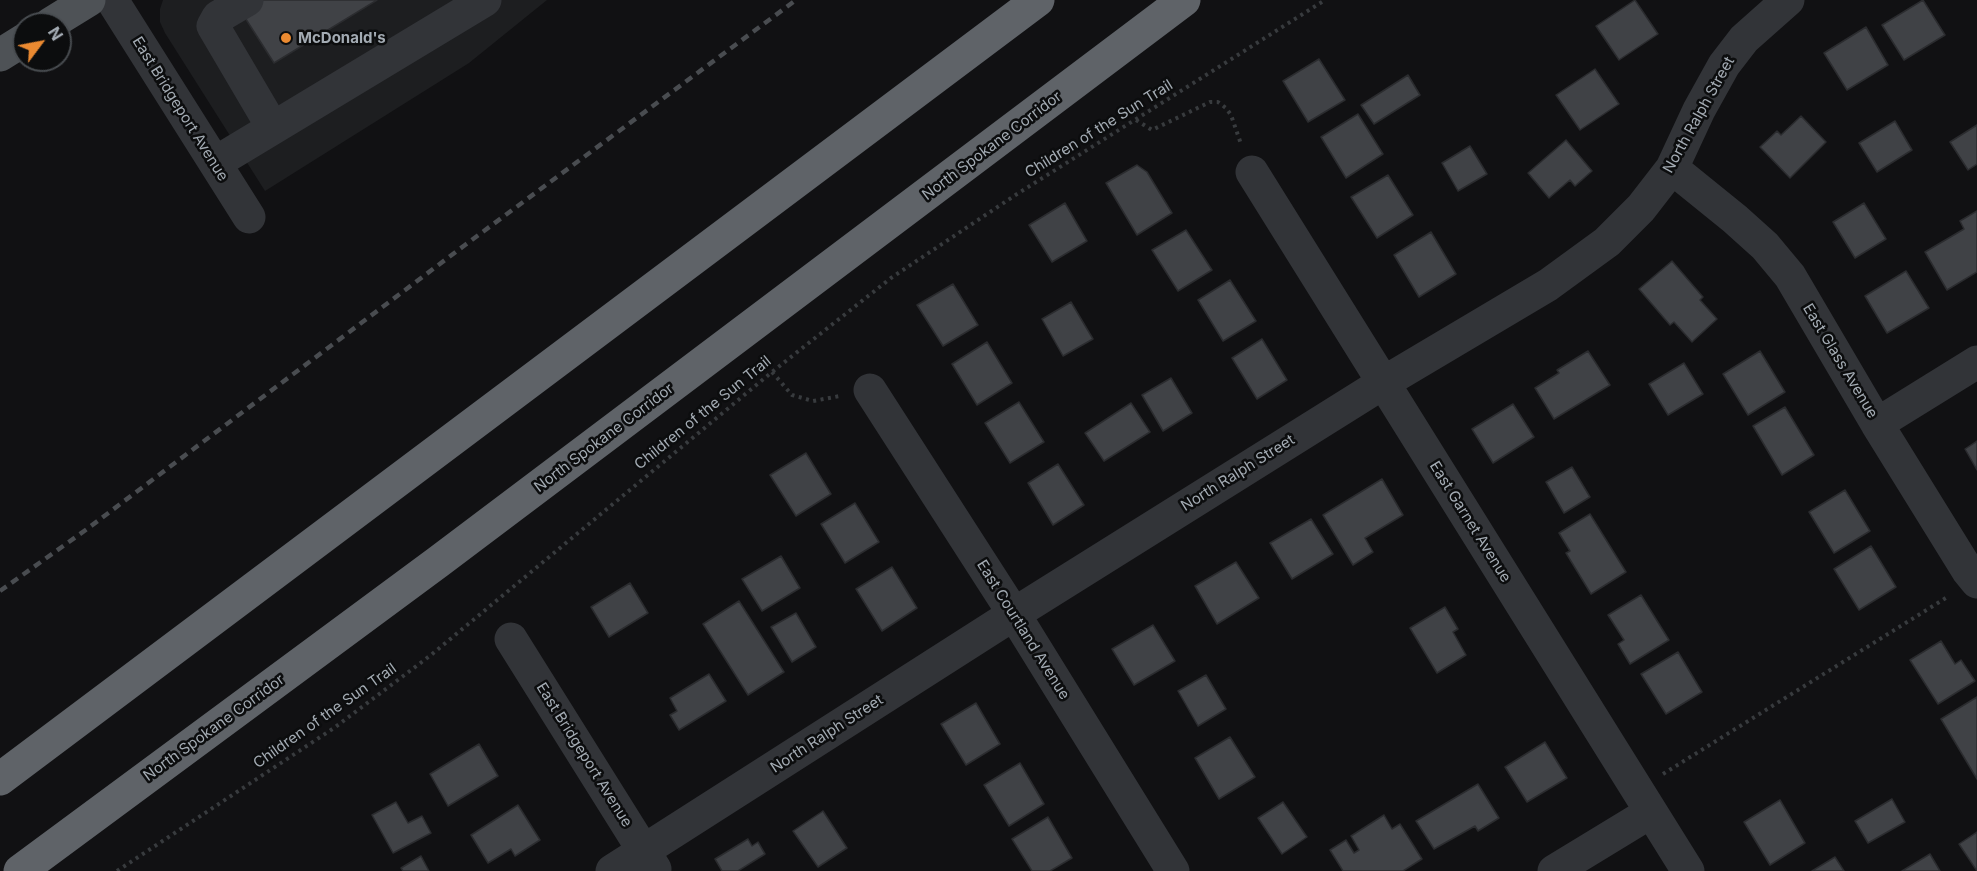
<!DOCTYPE html>
<html>
<head>
<meta charset="utf-8">
<style>
	body { margin:0 }
	#map { position:relative; width:1977px; height:871px; overflow:hidden; background:#111113; font-family:Inter,sans-serif }
	canvas { display:block }
	.north { position:absolute; left:12px; top:12px; width:60px; height:60px; box-sizing:border-box; background:#0c0d0e; border:2px solid #484c50; border-radius:50%; rotate:58deg; font-size:16px; font-weight:700; line-height:24px; text-align:center; color:#a3abb3 }
	.north::after { content:''; display:block; margin:auto; width:21px; height:27px; background:#eb8a31; clip-path:polygon(50% 0,100% 100%,50% 72%,0 100%) }
</style>
</head>
<body>
<div id="map">
<canvas width="1977" height="871"></canvas>
<div class="north">N</div>
</div>
<script>
const c = document.querySelector('canvas').getContext('2d');
c.lineJoin = 'round';
function fill(path, color) {
  c.fillStyle = color;
  c.fill(path, 'evenodd');
}
function poly(rows) {
  const path = new Path2D();
  for (const r of rows) {
    path.moveTo(r[0], r[1]);
    for (let i = 2; i < r.length; i += 2) path.lineTo(r[i], r[i + 1]);
  }
  return path;
}
function trace(path, color, width, dash) {
  c.strokeStyle = color;
  c.lineWidth = width;
  c.lineCap = dash ? 'butt' : 'round';
  c.setLineDash(dash || []);
  c.stroke(path);
}
function drawText(font, color, halo, rows, align = 'center') {
  c.font = font + ' Inter,sans-serif';
  c.lineWidth = 5;
  c.setLineDash([]);
  c.textBaseline = 'middle';
  c.strokeStyle = halo;
  c.fillStyle = color;
  for (const [text, x, y, turn = 0] of rows) {
    c.save();
    c.translate(x, y);
    c.rotate((+turn || 0) * Math.PI / 180);
    c.textAlign = isNaN(turn) ? turn : align;
    if (halo) c.strokeText(text, 0, 0);
    c.fillText(text, 0, 0);
    c.restore();
  }
}
fill(poly([
	[163,0,547,0,469,63,265,191,165,33,160,22,160,9]
]), '#1d1e20');
const building = poly([
	[263,0,377,0,274,63,242,13,263,0],
	[1635,0,1658,34,1619,60,1596,26,1635,0],
	[1923,0,1945,35,1904,60,1882,25,1923,0],
	[1866,27,1888,65,1847,90,1824,53,1866,27],
	[1319,59,1345,100,1308,122,1283,81,1319,59],
	[1595,69,1619,104,1580,130,1556,95,1595,69],
	[1408,75,1420,95,1374,124,1361,105,1408,75],
	[1358,114,1383,154,1346,178,1321,137,1358,114],
	[1801,116,1826,142,1790,178,1760,147,1777,131,1781,135,1801,116],
	[1895,121,1912,150,1877,172,1859,143,1895,121],
	[1977,125,1977,164,1968,170,1950,142,1977,125],
	[1566,140,1592,171,1575,186,1570,180,1549,198,1528,173,1566,140],
	[1470,146,1487,174,1458,191,1442,163,1470,146],
	[1137,165,1147,172,1172,213,1137,235,1106,183,1137,165],
	[1388,175,1413,215,1377,238,1351,197,1388,175],
	[1065,203,1087,241,1052,262,1029,225,1065,203],
	[1864,203,1886,239,1855,258,1833,222,1864,203],
	[1977,211,1977,272,1947,290,1925,252,1964,229,1960,221,1977,211],
	[1186,230,1212,270,1178,291,1152,250,1186,230],
	[1431,232,1456,274,1419,297,1394,255,1431,232],
	[1672,261,1703,297,1700,300,1717,319,1692,342,1674,322,1670,325,1639,289,1672,261],
	[1906,271,1929,308,1887,333,1865,296,1906,271],
	[1230,280,1256,321,1223,341,1198,300,1230,280],
	[953,284,978,325,943,346,917,305,953,284],
	[1071,302,1093,339,1063,356,1042,319,1071,302],
	[1262,339,1287,380,1257,399,1232,358,1262,339],
	[987,342,1012,383,977,405,952,364,987,342],
	[1588,351,1610,385,1554,419,1535,388,1559,373,1557,370,1588,351],
	[1760,351,1785,392,1748,415,1723,374,1760,351],
	[1684,363,1703,394,1668,415,1649,384,1684,363],
	[1171,378,1192,413,1163,431,1142,395,1171,378],
	[1019,402,1044,442,1010,463,985,423,1019,402],
	[1131,403,1150,432,1104,461,1085,433,1131,403],
	[1513,404,1534,437,1493,463,1472,429,1513,404],
	[1785,407,1814,455,1782,475,1753,426,1785,407],
	[1977,441,1977,470,1965,449,1977,441],
	[806,453,831,494,796,516,770,475,806,453],
	[1058,464,1084,505,1053,525,1028,483,1058,464],
	[1572,467,1590,497,1564,513,1546,482,1572,467],
	[1382,479,1403,515,1365,538,1373,552,1353,565,1323,515,1382,479],
	[1845,490,1870,531,1834,553,1809,512,1845,490],
	[855,503,879,542,845,563,821,524,855,503],
	[1590,514,1626,572,1591,594,1566,553,1570,551,1559,533,1590,514],
	[1311,519,1333,554,1292,579,1270,543,1311,519],
	[1871,546,1896,587,1859,610,1834,569,1871,546],
	[781,556,800,588,762,611,742,579,781,556],
	[1236,562,1259,598,1217,624,1195,586,1236,562],
	[892,567,917,608,882,631,856,589,892,567],
	[630,583,648,613,609,637,591,607,630,583],
	[1641,595,1669,640,1630,664,1618,644,1624,640,1608,615,1641,595],
	[739,601,784,672,748,695,703,624,739,601],
	[1445,607,1458,629,1453,632,1466,655,1437,673,1410,628,1445,607],
	[796,613,816,647,792,662,771,627,796,613],
	[1153,625,1175,661,1134,685,1112,649,1153,625],
	[1941,641,1955,664,1961,660,1975,681,1938,704,1910,660,1941,641],
	[1678,652,1702,692,1666,714,1641,674,1678,652],
	[709,674,726,701,679,730,670,715,677,711,670,698,709,674],
	[1206,675,1226,709,1198,726,1178,691,1206,675],
	[1977,697,1977,779,1941,719,1977,697],
	[976,703,1000,744,966,765,941,724,976,703],
	[1230,737,1255,777,1219,799,1195,758,1230,737],
	[1545,742,1567,778,1527,802,1505,767,1545,742],
	[479,744,498,776,448,806,430,774,479,744],
	[1020,763,1044,804,1009,826,984,785,1020,763],
	[1478,784,1499,818,1478,831,1475,826,1434,849,1416,821,1478,784],
	[1892,799,1905,822,1868,843,1855,821,1892,799],
	[1780,800,1805,843,1770,865,1744,822,1780,800],
	[396,802,408,823,422,816,431,833,393,853,372,815,396,802],
	[1283,802,1307,837,1282,854,1258,818,1283,802],
	[518,805,540,840,515,856,511,849,488,863,471,835,518,805],
	[823,811,847,848,818,867,793,831,823,811],
	[1384,815,1392,829,1400,824,1422,859,1403,871,1343,871,1330,850,1346,840,1354,853,1359,850,1351,836,1384,815],
	[1048,817,1072,858,1050,871,1032,871,1012,839,1048,817],
	[1977,832,1977,871,1959,844,1977,832],
	[748,839,752,846,758,842,765,854,738,871,722,871,715,859,748,839],
	[1930,854,1940,871,1902,871,1930,854],
	[421,856,429,871,403,871,401,868,421,856],
	[1835,857,1844,871,1812,871,1835,857]
]);
fill(building, '#404246');
trace(building, '#2b2c2f', 1.5);
trace(poly([
	[1136,120,1152,130,1210,102,1218,102,1226,108,1231,115,1241,144],
	[772,372,792,395,813,401,840,396],
	[1663,774,1949,596],
	[117,871,334,728,431,655,772,372,891,278,1014,196,1325,0]
]), '#383b3e', 4, [3, 4.5]);
trace(poly([
	[112,0,249,217],
	[247,0,218,17,213,26,273,128],
	[215,163,485,0],
	[1672,168,1735,219,1765,246,1790,276,1877,424,1968,571,1977,582],
	[1252,172,1688,871],
	[870,390,1014,614,1173,871],
	[1877,424,1977,362],
	[511,639,655,869],
	[612,871,1014,614,1383,383,1548,285,1607,242,1641,208,1672,168,1699,110,1724,65,1744,39,1788,0],
	[1554,871,1651,812]
]), '#323438', 33);
trace(poly([
	[50,24,89,0],
	[0,55,24,40]
]), '#4e5256', 33);
trace(poly([
	[0,779,1038,0],
	[20,871,438,562,1184,0]
]), '#5f6368', 33);
trace(poly([
	[0,591,87,529,465,245,796,0]
]), '#494c50', 4.5, [8, 6]);
for (const [x, y, r, color] of [
	[286,38,6,"#eb8a31"]
]) {
  const dot = new Path2D();
  dot.arc(x, y, r, 0, 2 * Math.PI);
  c.fillStyle = color;
  c.fill(dot);
  trace(dot, '#0c0d0e', 2);
}
drawText('bold 15px', '#a3abb3', '#0c0d0e', [
	["McDonald's",298,38]
], 'left');
drawText('15px', '#a3abb3', '#0c0d0e', [
	["East Bridgeport Avenue",180,109,58],
	["North Ralph Street",1699,115,-61],
	["Children of the Sun Trail",1099,129,-32],
	["North Spokane Corridor",992,146,-37],
	["East Glass Avenue",1840,361,59],
	["Children of the Sun Trail",703,413,-39],
	["North Spokane Corridor",604,438,-37],
	["North Ralph Street",1238,473,-32],
	["East Garnet Avenue",1470,522,58],
	["East Courtland Avenue",1023,630,58],
	["Children of the Sun Trail",325,716,-35],
	["North Spokane Corridor",214,728,-36],
	["North Ralph Street",827,734,-33],
	["East Bridgeport Avenue",584,755,58]
]);
</script>
</body>
</html>
